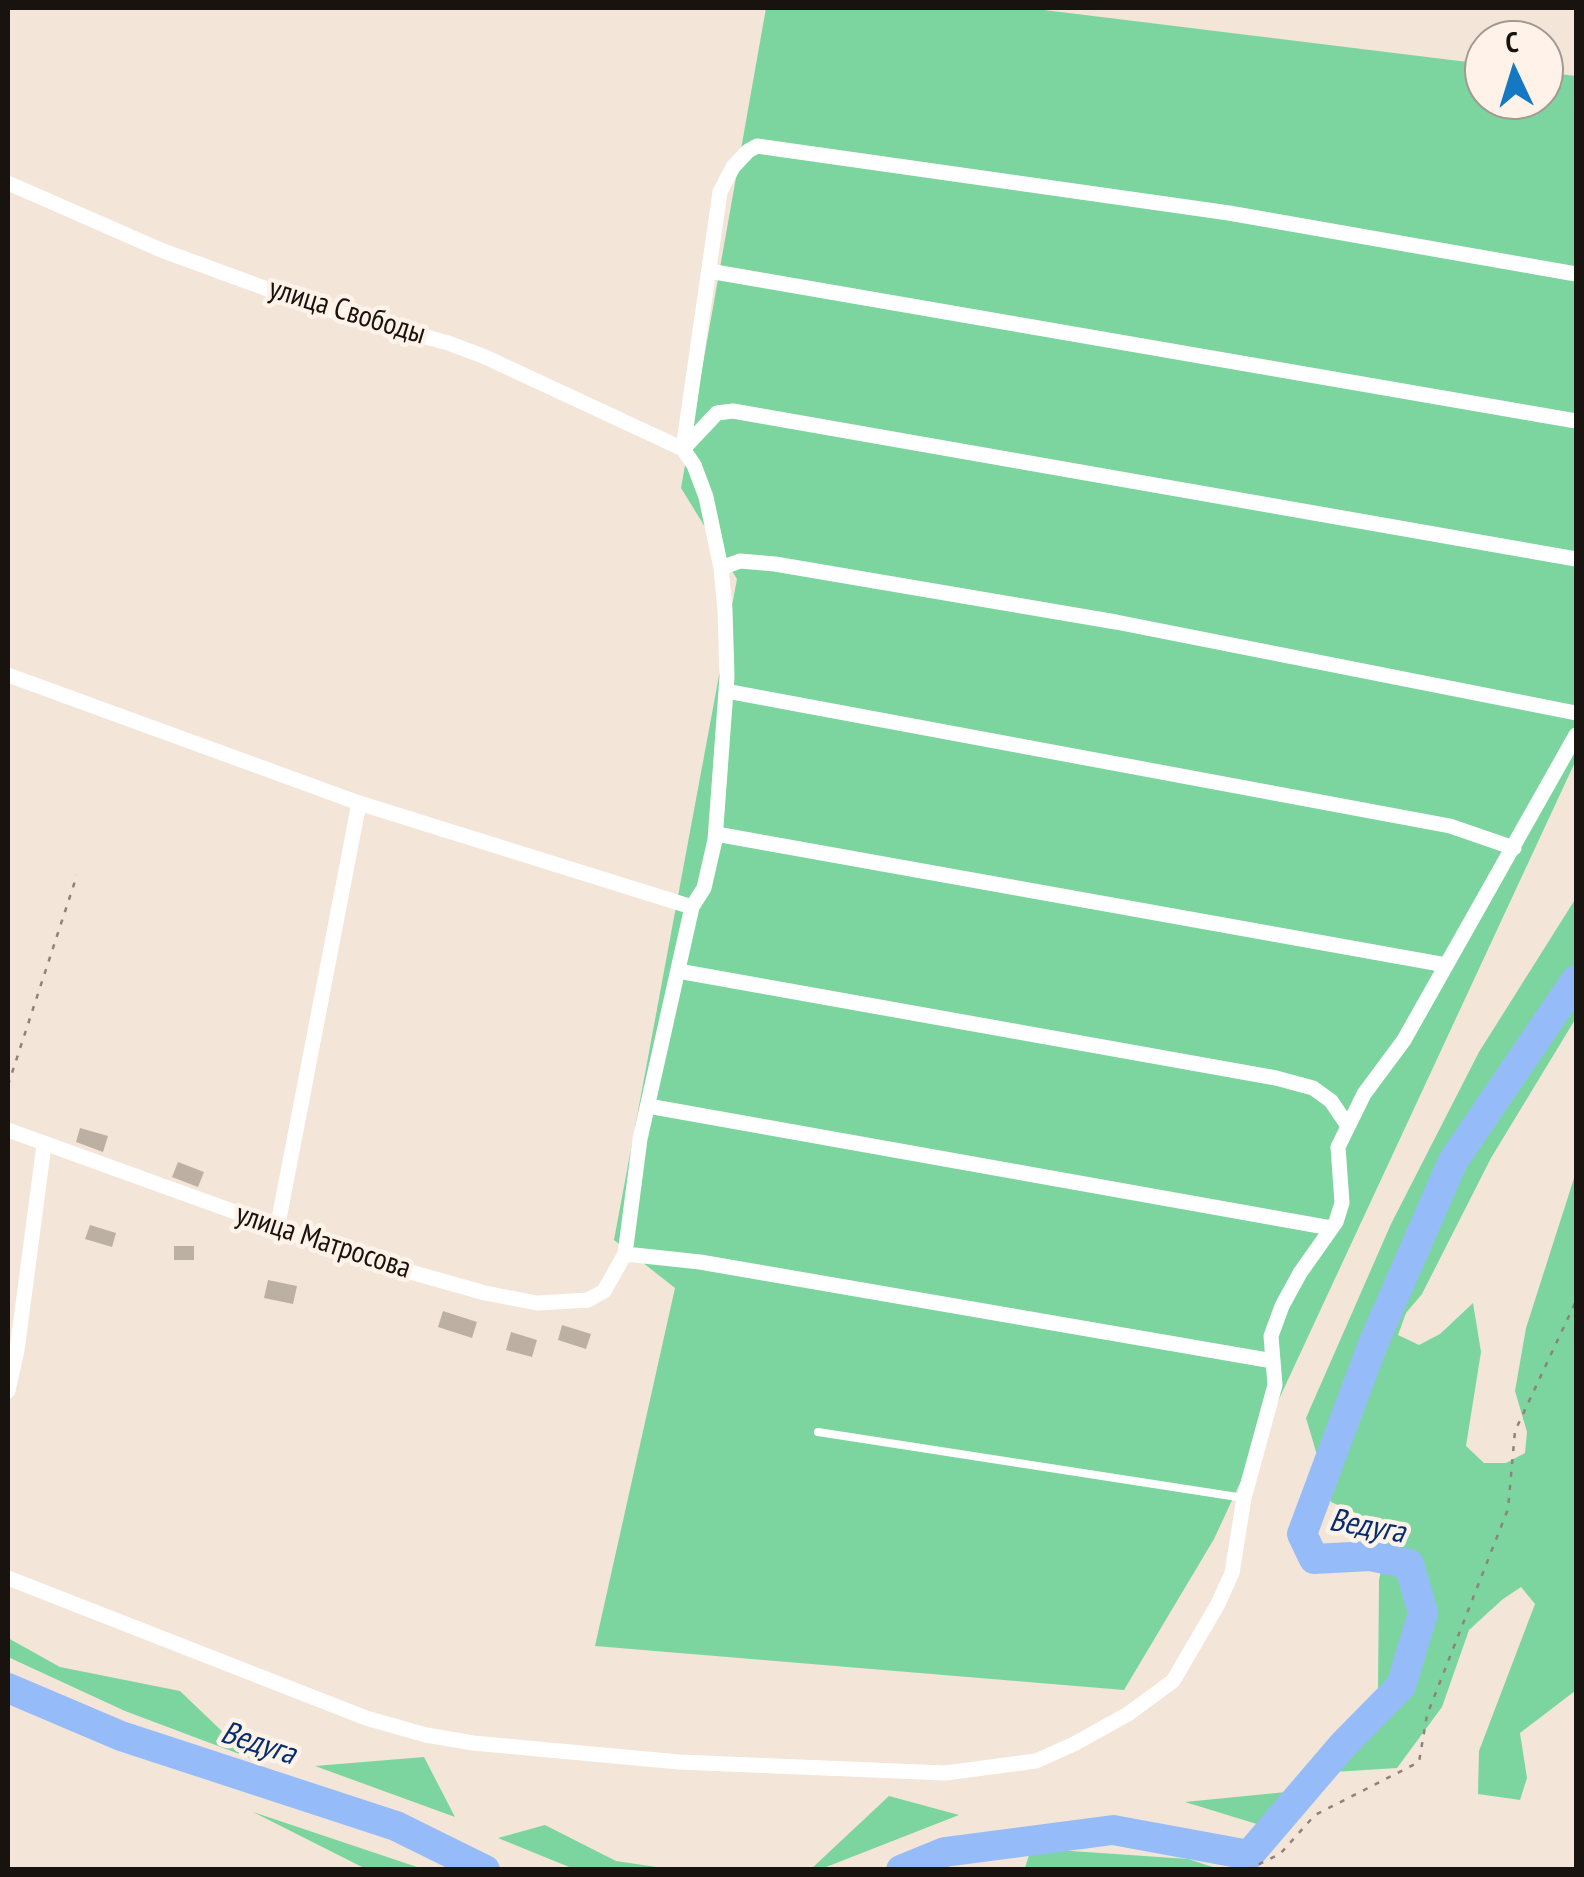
<!DOCTYPE html>
<html>
<head>
<meta charset="utf-8">
<style>
	body { margin:0 }
	#map { position:relative; width:1584px; height:1877px; overflow:hidden; background:#f4e5d9; font-family:"PT Sans Narrow",sans-serif }
	canvas { display:block }
	.frame { position:absolute; inset:0; border:10px solid #18130f; pointer-events:none }
	.north { position:absolute; left:1464px; top:20px; width:100px; height:100px; box-sizing:border-box; background:#fff3e9; border:2px solid #a39992; border-radius:50%; rotate:356deg; font-size:28px; font-weight:700; line-height:40px; text-align:center; color:#18130f }
	.north::after { content:''; display:block; margin:auto; width:35px; height:45px; background:#1578c3; clip-path:polygon(50% 0,100% 100%,50% 72%,0 100%) }
</style>
</head>
<body>
<div id="map">
<canvas width="1584" height="1877"></canvas>
<div class="frame"></div>
<div class="north">С</div>
</div>
<script>
const c = document.querySelector('canvas').getContext('2d');
c.lineJoin = 'round';
function fill(path, color) {
  c.fillStyle = color;
  c.fill(path, 'evenodd');
}
function poly(rows) {
  const path = new Path2D();
  for (const r of rows) {
    path.moveTo(r[0], r[1]);
    for (let i = 2; i < r.length; i += 2) path.lineTo(r[i], r[i + 1]);
  }
  return path;
}
function trace(path, color, width, dash) {
  c.strokeStyle = color;
  c.lineWidth = width;
  c.lineCap = dash ? 'butt' : 'round';
  c.setLineDash(dash || []);
  c.stroke(path);
}
function drawText(font, color, halo, rows, align = 'center') {
  c.font = font + ' "PT Sans Narrow",sans-serif';
  c.lineWidth = 9;
  c.setLineDash([]);
  c.textBaseline = 'middle';
  c.strokeStyle = halo;
  c.fillStyle = color;
  for (const [text, x, y, turn = 0] of rows) {
    c.save();
    c.translate(x, y);
    c.rotate((+turn || 0) * Math.PI / 180);
    c.textAlign = isNaN(turn) ? turn : align;
    if (halo) c.strokeText(text, 0, 0);
    c.fillText(text, 0, 0);
    c.restore();
  }
}
fill(poly([
	[766,8,1028,8,1484,64,1484,100,1544,100,1544,72,1576,76,1576,760,1214,1539,1124,1690,595,1646,675,1288,614,1240,737,579,681,488],
	[1576,898,1576,1018,1491,1158,1422,1294,1406,1313,1398,1335,1419,1345,1440,1334,1473,1303,1481,1352,1466,1446,1484,1463,1506,1463,1525,1453,1527,1432,1515,1391,1526,1328,1576,1172,1575,1691,1520,1733,1527,1778,1520,1800,1478,1794,1479,1751,1535,1604,1521,1587,1503,1599,1469,1630,1442,1707,1397,1768,1334,1772,1352,1757,1378,1689,1379,1580,1385,1551,1380,1537,1360,1515,1331,1502,1306,1418,1391,1224,1479,1052],
	[8,1638,60,1667,180,1691,250,1758,125,1711,8,1657],
	[424,1757,455,1817,315,1766],
	[1286,1792,1260,1825,1185,1802],
	[889,1796,959,1815,821,1869,811,1869],
	[253,1812,423,1869,366,1869],
	[545,1825,616,1861,670,1869,574,1869,498,1838],
	[1057,1850,1188,1859,1219,1869,1025,1868,1029,1855]
]), '#7cd59f');
trace(poly([
	[8,1688,121,1736,396,1826,485,1870],
	[901,1870,945,1852,1113,1830,1249,1855,1343,1745,1401,1686,1423,1613,1409,1564,1370,1556,1314,1559,1302,1534,1373,1344,1453,1161,1576,980]
]), '#95bcf9', 30);
fill(poly([
	[80,1128,108,1136,103,1152,76,1142],
	[178,1162,204,1172,198,1187,172,1177],
	[90,1225,116,1233,112,1247,85,1239],
	[174,1246,194,1246,194,1260,174,1260],
	[268,1280,297,1286,293,1304,264,1298],
	[443,1311,477,1322,472,1338,438,1327],
	[562,1325,591,1334,586,1349,558,1340],
	[511,1332,537,1340,532,1357,506,1350]
]), '#bcb0a3');
trace(poly([
	[8,1085,77,875],
	[1247,1870,1280,1854,1315,1815,1419,1762,1427,1715,1508,1509,1515,1431,1576,1301]
]), '#8d837b', 2.5, [5, 8]);
trace(poly([
	[818,1432,1244,1498]
]), '#fff', 8);
trace(poly([
	[8,183,161,250,308,304,448,343,483,356,683,449],
	[709,271,1576,421],
	[683,449,717,413,733,411,1576,559],
	[721,568,740,561,775,564,1116,622,1576,713],
	[8,675,359,803,692,907],
	[726,691,1450,826,1514,848],
	[716,834,1446,965],
	[678,971,1276,1078,1313,1088,1331,1101,1348,1126],
	[648,1106,1331,1228],
	[8,1130,368,1260,485,1293,537,1303,588,1300,604,1291,625,1254,640,1139,692,907,704,888,715,840,727,677,725,610,721,568,706,497,694,465,683,449,720,192,733,167,748,151,757,146,1229,213,1576,274],
	[277,1229,359,803],
	[625,1254,700,1262,1273,1361],
	[8,1391,17,1350,44,1145],
	[8,1578,366,1718,426,1735,473,1743,679,1762,945,1773,1036,1761,1074,1744,1128,1714,1173,1681,1218,1604,1232,1573,1244,1498,1275,1385,1271,1336,1282,1306,1300,1273,1336,1222,1342,1203,1338,1147,1364,1094,1404,1040,1576,735]
]), '#fff', 15);
drawText('30px', '#18130f', '#fff3e9', [
	["улица Свободы",347,312,17],
	["улица Матросова",323,1242,18]
]);
drawText('italic 32px', '#042e6f', '#fff3e9', [
	["Ведуга",1367,1527,10],
	["Ведуга",258,1744,18]
]);
</script>
</body>
</html>
